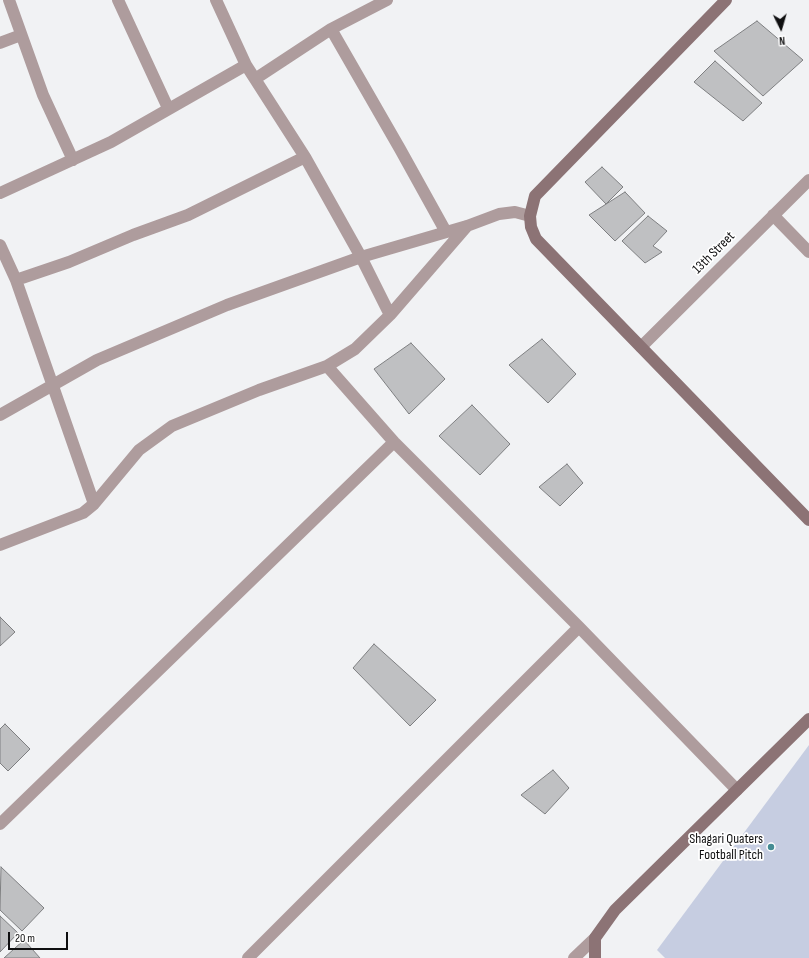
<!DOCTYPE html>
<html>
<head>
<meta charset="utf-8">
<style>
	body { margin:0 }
	#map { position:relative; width:809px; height:958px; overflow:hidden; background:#f1f2f4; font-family:"Sofia Sans Condensed",sans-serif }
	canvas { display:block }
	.north { position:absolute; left:761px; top:8px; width:40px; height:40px; -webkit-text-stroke:3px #fff; paint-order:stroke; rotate:175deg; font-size:11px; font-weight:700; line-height:16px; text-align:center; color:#0f0f10 }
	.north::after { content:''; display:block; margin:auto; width:14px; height:18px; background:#0f0f10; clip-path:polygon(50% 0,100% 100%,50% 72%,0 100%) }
	.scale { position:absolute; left:8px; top:932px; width:60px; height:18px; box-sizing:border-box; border:2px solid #0f0f10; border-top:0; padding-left:5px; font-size:12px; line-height:14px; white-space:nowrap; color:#0f0f10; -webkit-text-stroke:3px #fff; paint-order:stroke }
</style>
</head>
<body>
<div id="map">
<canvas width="809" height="958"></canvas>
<div class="north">N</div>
<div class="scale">20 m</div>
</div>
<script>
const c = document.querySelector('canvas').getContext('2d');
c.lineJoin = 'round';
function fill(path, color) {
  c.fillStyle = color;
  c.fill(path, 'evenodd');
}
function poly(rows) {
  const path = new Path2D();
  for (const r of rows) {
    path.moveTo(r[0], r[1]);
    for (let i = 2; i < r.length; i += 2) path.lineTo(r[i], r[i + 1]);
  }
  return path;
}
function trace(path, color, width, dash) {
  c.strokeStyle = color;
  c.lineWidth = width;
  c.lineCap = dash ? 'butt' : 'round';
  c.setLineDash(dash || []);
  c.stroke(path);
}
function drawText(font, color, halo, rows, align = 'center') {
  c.font = font + ' "Sofia Sans Condensed",sans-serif';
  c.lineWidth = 3.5;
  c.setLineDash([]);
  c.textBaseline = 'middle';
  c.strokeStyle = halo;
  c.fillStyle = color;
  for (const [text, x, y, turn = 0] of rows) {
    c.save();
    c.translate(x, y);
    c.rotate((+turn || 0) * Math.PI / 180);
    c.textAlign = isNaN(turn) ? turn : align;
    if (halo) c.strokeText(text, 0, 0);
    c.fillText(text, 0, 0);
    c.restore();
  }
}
fill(poly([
	[809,745,809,958,665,958,657,950]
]), '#c6cde1');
const building = poly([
	[757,21,803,60,763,96,714,51,757,21],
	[715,61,762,103,743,121,694,82,715,61],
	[602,167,623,187,606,204,585,182,602,167],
	[625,192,645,213,615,241,589,215,625,192],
	[648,216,667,231,653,246,662,252,645,263,622,241,648,216],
	[542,339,576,374,548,403,509,365,542,339],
	[411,343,445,379,409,414,374,369,411,343],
	[472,405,510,444,480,475,439,436,472,405],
	[567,464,583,483,560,506,539,487,567,464],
	[0,617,15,632,0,646,0,617],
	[374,644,436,700,410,726,353,668,374,644],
	[5,724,30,749,8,771,0,763,0,729,5,724],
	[553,770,569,788,545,814,521,795,553,770],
	[1,867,44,908,22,931,0,910,1,867],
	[0,916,18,933,0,952,0,916],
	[24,940,40,958,4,958,24,940]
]);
fill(building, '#bfc0c2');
trace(building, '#7e7f81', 1);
trace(poly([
	[9,0,43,95,73,160],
	[118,0,168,108],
	[216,0,246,65,305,157,361,257,390,315],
	[331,29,400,149,446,232],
	[0,43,21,35],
	[255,79,331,29,387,0],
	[0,193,111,142,246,65],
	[773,215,809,252],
	[0,245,16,280,94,504],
	[16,280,69,262,133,235,188,215,305,157],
	[641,347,809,180],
	[327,366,394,442,579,627,737,790],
	[0,415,97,360,227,305,361,257,467,226,499,214,515,212,530,216],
	[0,545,83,513,94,504,139,450,172,426,259,390,327,366,355,349,390,315,467,226],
	[0,824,394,442],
	[248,958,579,627],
	[574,958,595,938]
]), '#ae9c9d', 12);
trace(poly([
	[726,0,535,196,530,216,531,227,536,239,809,520],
	[595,958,595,938,615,910,809,719]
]), '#8c7375', 12);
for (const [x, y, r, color] of [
	[771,847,4,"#458c94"]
]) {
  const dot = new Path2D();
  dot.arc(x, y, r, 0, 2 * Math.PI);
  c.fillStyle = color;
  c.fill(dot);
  trace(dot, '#fff', 1.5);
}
drawText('14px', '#0f0f10', '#fff', [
	["13th Street",714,253,-45]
]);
drawText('14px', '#0f0f10', '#fff', [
	["Shagari Quaters",763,839],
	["Football Pitch",763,855]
], 'right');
</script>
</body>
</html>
